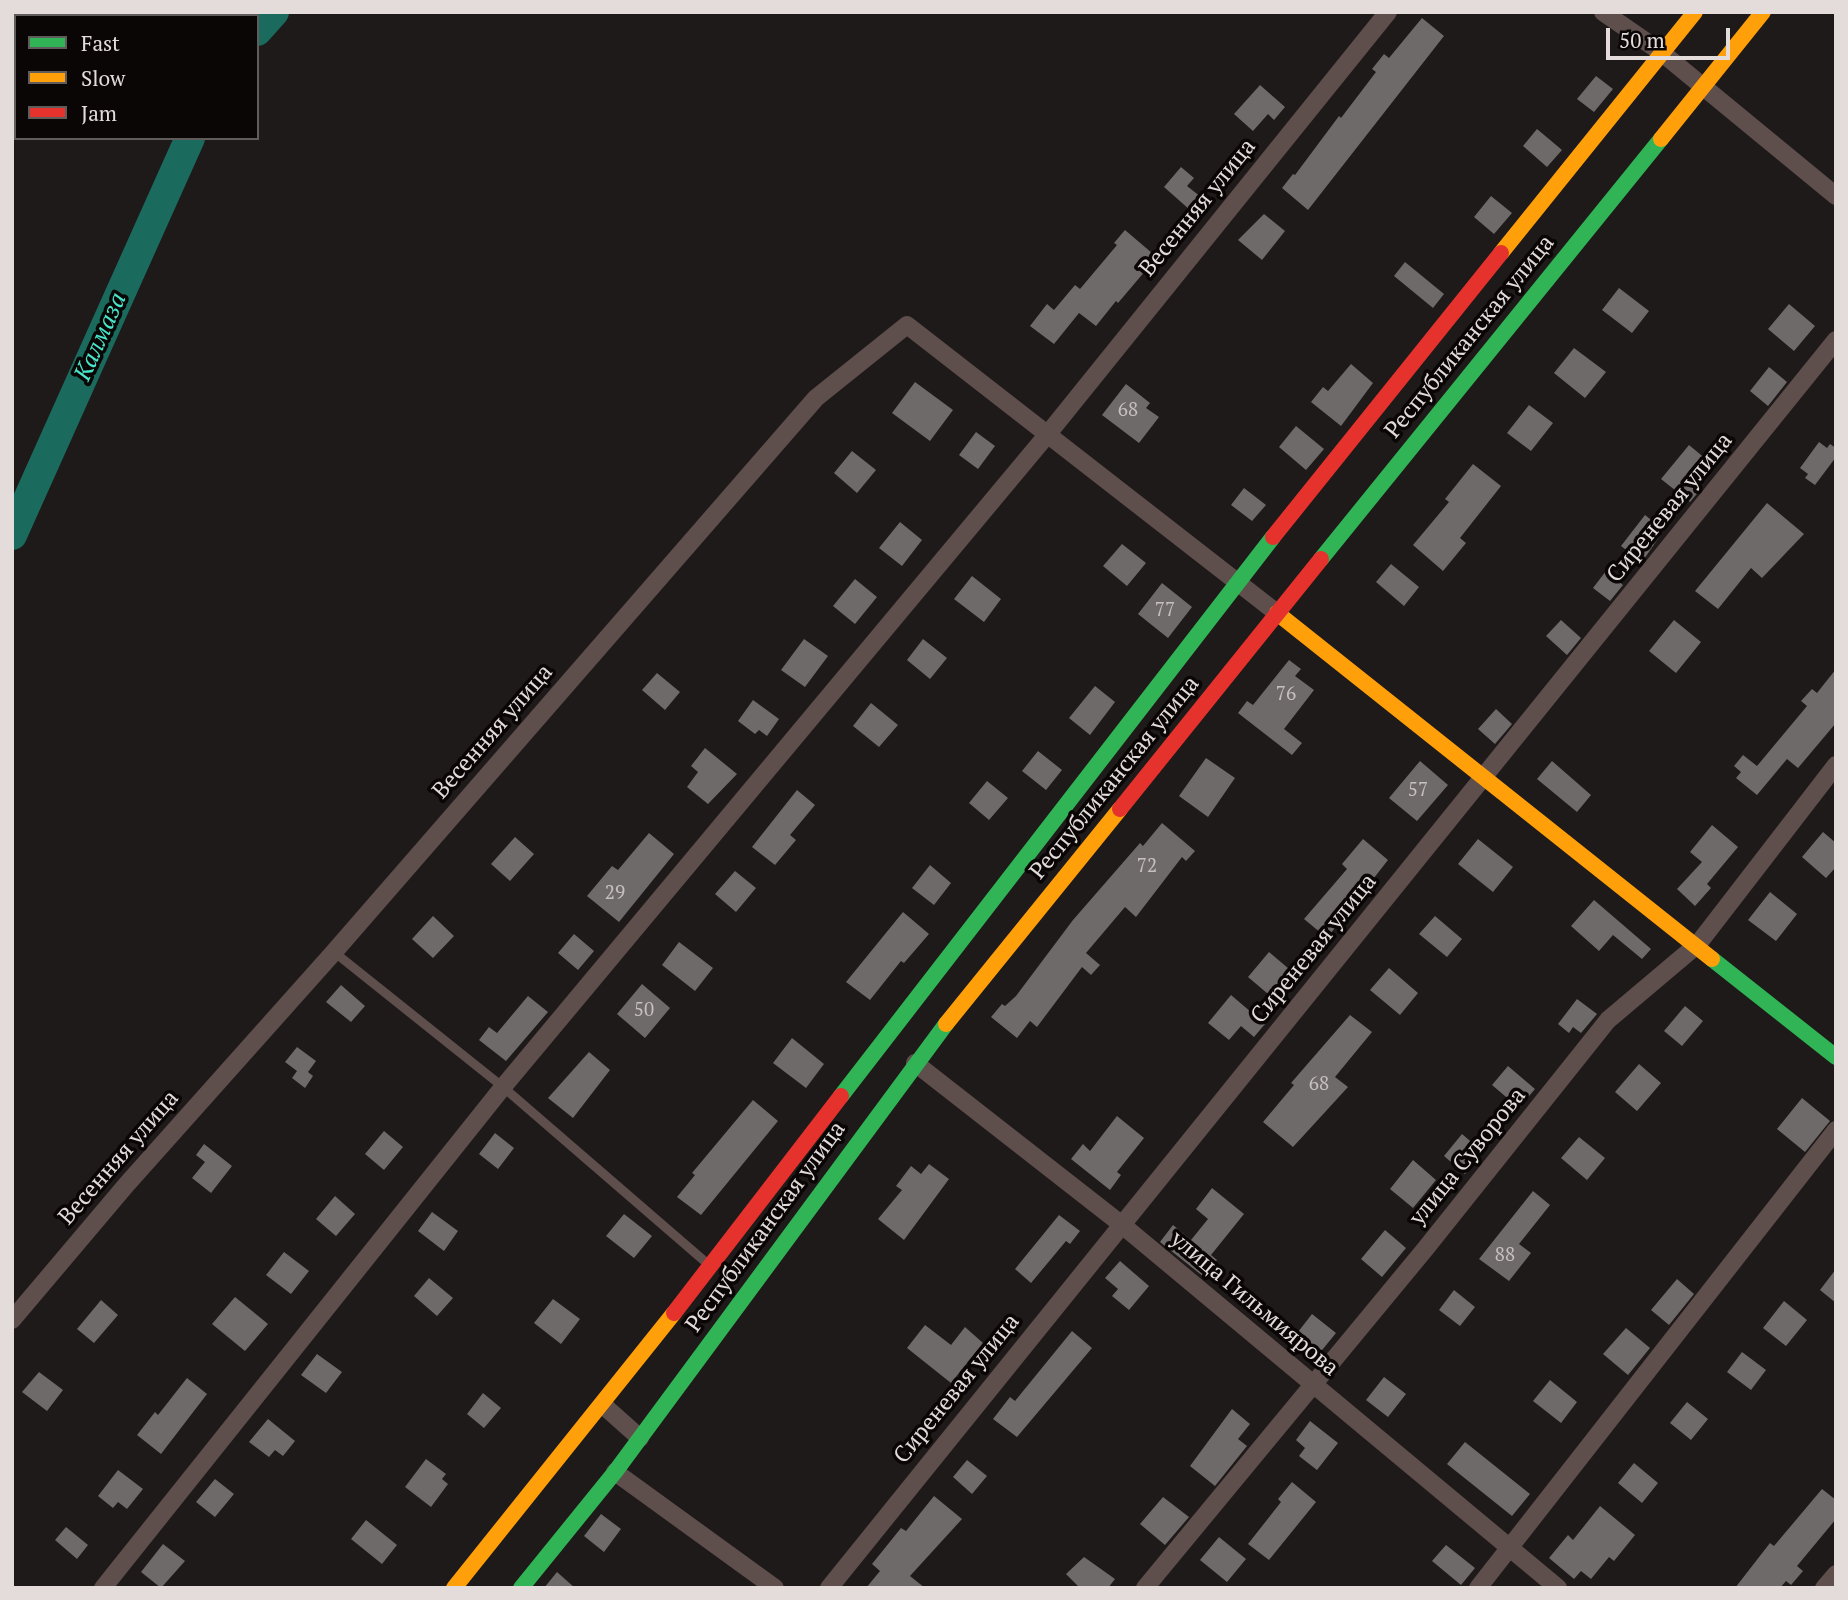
<!DOCTYPE html>
<html>
<head>
<meta charset="utf-8">
<style>
	body { margin:0 }
	#map { position:relative; width:1848px; height:1600px; overflow:hidden; background:#1f1a1a; font-family:"PT Serif",serif }
	canvas { display:block }
	.frame { position:absolute; inset:0; border:14px solid #e3dcdb; pointer-events:none }
	.legend { position:absolute; left:14px; top:14px; width:245px; height:126px; box-sizing:border-box; background:#090605; border:2px solid #605c5b; margin:0; padding:9px 12px; list-style:none; font-size:21px; color:#e3dcdb }
	.legend li { display:flex; align-items:center; gap:14px; height:35px }
	.legend b { width:35px; border:2px solid #605c5b }
	.scale { position:absolute; left:1606px; top:28px; width:124px; height:32px; box-sizing:border-box; border:4px solid #e3dcdb; border-top:0; padding-left:9px; font-size:21px; line-height:24px; white-space:nowrap; color:#e3dcdb; -webkit-text-stroke:5px #090605; paint-order:stroke }
</style>
</head>
<body>
<div id="map">
<canvas width="1848" height="1600"></canvas>
<div class="frame"></div>
<ul class="legend">
<li><b style="height:9px;background:#30b455"></b>Fast</li>
<li><b style="height:9px;background:#ff9f0a"></b>Slow</li>
<li><b style="height:9px;background:#e5322d"></b>Jam</li>
</ul>
<div class="scale">50 m</div>
</div>
<script>
const c = document.querySelector('canvas').getContext('2d');
c.lineJoin = 'round';
function poly(rows) {
  const path = new Path2D();
  for (const r of rows) {
    path.moveTo(r[0], r[1]);
    for (let i = 2; i < r.length; i += 2) path.lineTo(r[i], r[i + 1]);
  }
  return path;
}
function trace(path, color, width, dash) {
  c.strokeStyle = color;
  c.lineWidth = width;
  c.lineCap = dash ? 'butt' : 'round';
  c.setLineDash(dash || []);
  c.stroke(path);
}
function fill(path, color) {
  c.fillStyle = color;
  c.fill(path, 'evenodd');
}
function drawText(font, color, halo, rows, align = 'center') {
  c.font = font + ' "PT Serif",serif';
  c.lineWidth = 7;
  c.setLineDash([]);
  c.textBaseline = 'middle';
  c.strokeStyle = halo;
  c.fillStyle = color;
  for (const [text, x, y, turn = 0] of rows) {
    c.save();
    c.translate(x, y);
    c.rotate((+turn || 0) * Math.PI / 180);
    c.textAlign = isNaN(turn) ? turn : align;
    if (halo) c.strokeText(text, 0, 0);
    c.fillText(text, 0, 0);
    c.restore();
  }
}
trace(poly([
	[257,31,274,12],
	[12,535,190,138]
]), '#1a6b5d', 30);
fill(poly([
	[1422,18,1444,36,1308,210,1282,188,1293,174,1295,175,1339,116,1341,118,1376,72,1372,69,1384,54,1389,58],
	[1596,76,1613,89,1594,112,1577,99],
	[1260,85,1285,107,1274,120,1268,114,1253,131,1234,114],
	[1537,129,1562,150,1547,167,1523,146],
	[1181,167,1194,178,1187,186,1201,197,1190,210,1164,187],
	[1491,196,1512,213,1494,234,1474,217],
	[1264,214,1285,231,1262,260,1238,240],
	[1125,230,1159,259,1148,272,1146,270,1118,303,1116,301,1096,326,1079,313,1054,344,1030,326,1047,304,1054,310,1075,285,1080,289,1117,245,1114,243],
	[1405,262,1444,294,1433,308,1394,276],
	[1619,288,1649,311,1632,333,1602,310],
	[1789,304,1815,326,1794,351,1768,329],
	[1574,348,1606,372,1585,398,1554,373],
	[1351,364,1373,383,1341,426,1311,402,1323,387,1328,391],
	[1769,367,1787,382,1768,406,1750,391],
	[915,382,953,410,930,441,892,413],
	[1126,384,1150,403,1146,408,1159,417,1139,443,1102,415],
	[1529,405,1553,423,1531,451,1507,433],
	[1296,426,1324,449,1306,470,1279,447],
	[976,432,995,446,978,469,959,455],
	[1819,442,1827,448,1830,444,1836,448,1836,457,1815,485,1805,478,1808,474,1800,468],
	[1689,445,1707,460,1690,482,1700,490,1690,502,1661,479],
	[852,451,876,470,857,493,834,473],
	[1473,464,1501,486,1460,538,1466,543,1443,571,1413,545,1449,502,1445,499],
	[1244,488,1266,505,1252,521,1231,505],
	[1767,503,1804,534,1762,578,1751,568,1718,609,1695,591],
	[1645,515,1664,530,1642,562,1621,546],
	[900,522,922,540,902,566,879,548],
	[1122,544,1146,563,1127,586,1103,566],
	[1391,564,1419,587,1404,606,1376,582],
	[1606,571,1623,585,1610,601,1593,588],
	[972,576,1001,599,984,622,954,599],
	[855,579,877,597,855,624,833,606],
	[1162,583,1192,607,1168,638,1138,614],
	[1561,620,1581,638,1567,655,1546,636],
	[1674,620,1701,642,1676,673,1649,651],
	[804,639,828,656,805,687,781,670],
	[923,639,947,658,930,679,907,660],
	[1289,660,1301,669,1295,676,1314,690,1284,729,1302,743,1292,755,1238,713,1247,701,1253,705],
	[1836,669,1836,723,1798,768,1787,759,1757,795,1736,778,1741,772,1734,766,1743,755,1757,766,1807,706,1801,701,1812,689,1817,693],
	[657,673,680,692,665,710,642,690],
	[1095,686,1115,702,1090,735,1069,718],
	[753,700,779,719,767,736,759,730,755,734,738,721],
	[871,703,898,725,879,747,853,726],
	[1496,709,1512,724,1495,744,1478,729],
	[705,748,737,774,708,804,687,787,698,772,691,766],
	[1038,751,1062,770,1046,790,1022,771],
	[1206,758,1235,778,1208,817,1179,796],
	[1420,761,1448,785,1417,821,1389,798],
	[1552,761,1591,795,1577,812,1537,779],
	[987,781,1008,798,989,820,969,803],
	[797,790,815,805,790,835,796,840,775,865,752,847],
	[1162,823,1195,851,1186,861,1182,857,1136,917,1125,907,1086,953,1100,965,1091,975,1082,967,1037,1027,1030,1021,1017,1038,991,1017,1002,1004,1005,1006,1016,996,1073,920,1140,843,1143,846],
	[1712,825,1738,847,1707,884,1711,888,1695,906,1677,889,1702,862,1690,852],
	[1823,832,1836,843,1836,867,1826,878,1802,857],
	[649,833,674,854,619,922,587,896,612,866,618,870],
	[515,837,534,854,510,881,491,864],
	[1363,839,1388,860,1327,938,1304,919,1347,869,1342,864],
	[1478,839,1513,867,1493,892,1458,864],
	[930,865,951,883,934,905,912,888],
	[735,871,756,888,736,912,715,894],
	[1770,892,1797,914,1776,941,1748,920],
	[1594,900,1651,949,1642,959,1613,935,1599,951,1571,926],
	[903,912,929,934,904,963,901,961,870,1000,846,982],
	[433,916,454,936,433,958,412,939],
	[1435,916,1462,939,1447,957,1419,934],
	[574,934,594,951,578,970,558,953],
	[679,942,713,968,695,991,662,965],
	[1269,952,1295,974,1274,999,1248,977],
	[1389,968,1418,993,1400,1015,1370,990],
	[642,984,670,1008,645,1038,617,1014],
	[341,985,365,1006,351,1022,326,1002],
	[1231,995,1265,1024,1254,1037,1241,1026,1229,1040,1208,1023],
	[528,996,548,1012,506,1061,479,1040,489,1027,497,1033],
	[1577,999,1597,1014,1581,1033,1573,1027,1569,1033,1558,1024],
	[1685,1006,1703,1021,1682,1046,1664,1031],
	[1350,1015,1372,1032,1335,1077,1348,1087,1293,1147,1263,1122,1294,1085,1291,1083],
	[792,1038,824,1064,806,1088,773,1063],
	[297,1047,316,1061,308,1072,313,1076,305,1088,292,1078,297,1071,285,1062],
	[589,1052,610,1070,573,1118,548,1098],
	[1639,1064,1661,1083,1637,1111,1615,1092],
	[1508,1066,1535,1089,1519,1108,1492,1085],
	[1802,1098,1830,1121,1805,1152,1777,1129],
	[753,1100,778,1121,701,1215,677,1197,695,1175,692,1173],
	[1117,1116,1144,1138,1117,1172,1121,1175,1110,1190,1071,1159,1083,1144,1090,1151],
	[384,1131,403,1147,384,1170,365,1154],
	[495,1133,514,1148,498,1169,479,1154],
	[1462,1134,1483,1152,1465,1174,1444,1156],
	[1579,1137,1605,1158,1587,1180,1561,1158],
	[204,1144,232,1166,211,1193,192,1178,205,1162,196,1155],
	[1413,1160,1436,1180,1413,1208,1390,1189],
	[929,1164,949,1179,904,1240,878,1219,902,1190,896,1186,911,1166,921,1174],
	[1212,1188,1244,1214,1211,1255,1217,1260,1204,1277,1160,1242,1173,1225,1191,1240,1208,1219,1196,1209],
	[1533,1191,1550,1205,1519,1244,1531,1253,1509,1281,1479,1259],
	[335,1196,355,1214,336,1236,316,1219],
	[432,1212,458,1231,444,1251,418,1231],
	[624,1214,652,1236,634,1258,606,1236],
	[1059,1215,1080,1231,1070,1244,1066,1241,1031,1283,1015,1269],
	[1385,1230,1406,1248,1382,1277,1361,1259],
	[284,1252,309,1271,291,1294,266,1275],
	[1120,1261,1149,1286,1129,1310,1112,1296,1118,1289,1105,1278],
	[1836,1269,1836,1303,1820,1290],
	[429,1278,453,1298,437,1316,414,1296],
	[1677,1279,1694,1294,1669,1325,1651,1310],
	[1454,1290,1475,1307,1460,1326,1439,1310],
	[235,1297,268,1324,245,1351,212,1324],
	[553,1299,580,1319,561,1344,534,1323],
	[101,1300,118,1315,94,1343,77,1329],
	[1784,1301,1807,1320,1786,1346,1763,1328],
	[1312,1314,1336,1333,1314,1360,1291,1341],
	[925,1325,951,1345,965,1327,983,1343,951,1383,907,1348],
	[1626,1328,1650,1348,1628,1375,1603,1354],
	[1072,1331,1092,1348,1017,1437,993,1419,1010,1397,1015,1401],
	[1742,1352,1766,1370,1751,1390,1727,1372],
	[317,1354,342,1372,326,1393,301,1375],
	[39,1372,63,1390,47,1411,22,1392],
	[1384,1377,1406,1394,1388,1417,1366,1400],
	[187,1378,207,1394,161,1454,137,1435,155,1412,158,1415],
	[1550,1380,1577,1402,1561,1423,1533,1401],
	[483,1393,501,1408,484,1428,467,1414],
	[1687,1402,1708,1419,1691,1440,1670,1423],
	[1232,1409,1250,1424,1238,1439,1247,1446,1215,1486,1190,1466],
	[268,1419,295,1441,283,1456,275,1450,269,1457,249,1442],
	[1310,1421,1338,1443,1317,1470,1299,1456,1305,1448,1296,1440],
	[1465,1442,1530,1494,1512,1516,1447,1464],
	[426,1459,446,1474,442,1479,448,1484,431,1507,405,1487],
	[967,1460,987,1476,972,1494,953,1477],
	[1634,1463,1658,1483,1642,1503,1618,1483],
	[118,1470,143,1489,127,1509,118,1502,113,1508,98,1496],
	[215,1479,234,1494,215,1517,196,1502],
	[1292,1482,1316,1502,1269,1560,1248,1544,1281,1502,1278,1499],
	[1822,1489,1836,1500,1836,1519,1797,1566,1803,1571,1791,1585,1786,1581,1780,1588,1735,1588,1770,1543,1774,1546],
	[934,1496,962,1519,910,1576,925,1588,866,1588,880,1571,872,1564,901,1528,906,1531],
	[1163,1497,1189,1517,1165,1545,1140,1524],
	[1600,1506,1635,1535,1614,1561,1609,1557,1591,1579,1581,1571,1574,1579,1549,1558,1568,1535,1573,1540],
	[601,1514,621,1529,604,1552,584,1536],
	[366,1520,397,1545,382,1564,351,1539],
	[66,1527,88,1545,77,1559,55,1540],
	[1219,1537,1246,1559,1227,1582,1200,1560],
	[163,1544,185,1561,161,1588,141,1572],
	[1446,1545,1475,1568,1461,1585,1432,1561],
	[1084,1557,1115,1579,1108,1588,1080,1588,1066,1574],
	[557,1572,575,1588,544,1588]
]), '#6f6a6a');
trace(poly([
	[334,952,503,1087,709,1265]
]), '#5e4e4c', 9);
trace(poly([
	[1603,12,1661,52,1836,196],
	[915,1063,1121,1224,1558,1588],
	[12,1320,127,1184,334,952,816,398,907,325,1277,613],
	[603,1405,640,1438],
	[615,1472,775,1588],
	[103,1588,503,1087,1047,435,1388,12],
	[829,1588,1836,340],
	[1145,1588,1426,1248,1608,1020,1698,944,1836,765],
	[1478,1588,1836,1130],
	[1824,1588,1836,1574]
]), '#5e4e4c', 18);
trace(poly([
	[1321,559,1661,139],
	[1712,959,1836,1057],
	[841,1096,1273,537],
	[521,1588,615,1472,946,1024]
]), '#30b455', 16);
trace(poly([
	[1661,139,1763,12],
	[1501,253,1695,12],
	[1277,613,1712,959],
	[946,1024,1120,809],
	[454,1588,674,1313]
]), '#ff9f0a', 16);
trace(poly([
	[1273,537,1501,253],
	[1120,809,1321,559],
	[674,1313,841,1096]
]), '#e5322d', 16);
drawText('19px', '#c6c0bf', null, [
	["68",1128,411],
	["77",1165,611],
	["76",1286,695],
	["57",1418,791],
	["72",1147,867],
	["29",615,894],
	["50",644,1011],
	["68",1319,1085],
	["88",1505,1256]
]);
drawText('23px', '#e3dcdb', '#090605', [
	["Весенняя улица",1198,208,-51],
	["Республиканская улица",1470,337,-51],
	["Сиреневая улица",1670,508,-51],
	["Весенняя улица",493,732,-49],
	["Республиканская улица",1115,778,-51],
	["Сиреневая улица",1314,949,-51],
	["улица Суворова",1468,1157,-51],
	["Весенняя улица",119,1158,-49],
	["Республиканская улица",766,1227,-54],
	["улица Гильмиярова",1254,1304,40],
	["Сиреневая улица",957,1389,-51]
]);
drawText('italic 24px', '#49e6cb', '#090605', [
	["Калмаза",101,337,-66]
]);
</script>
</body>
</html>
